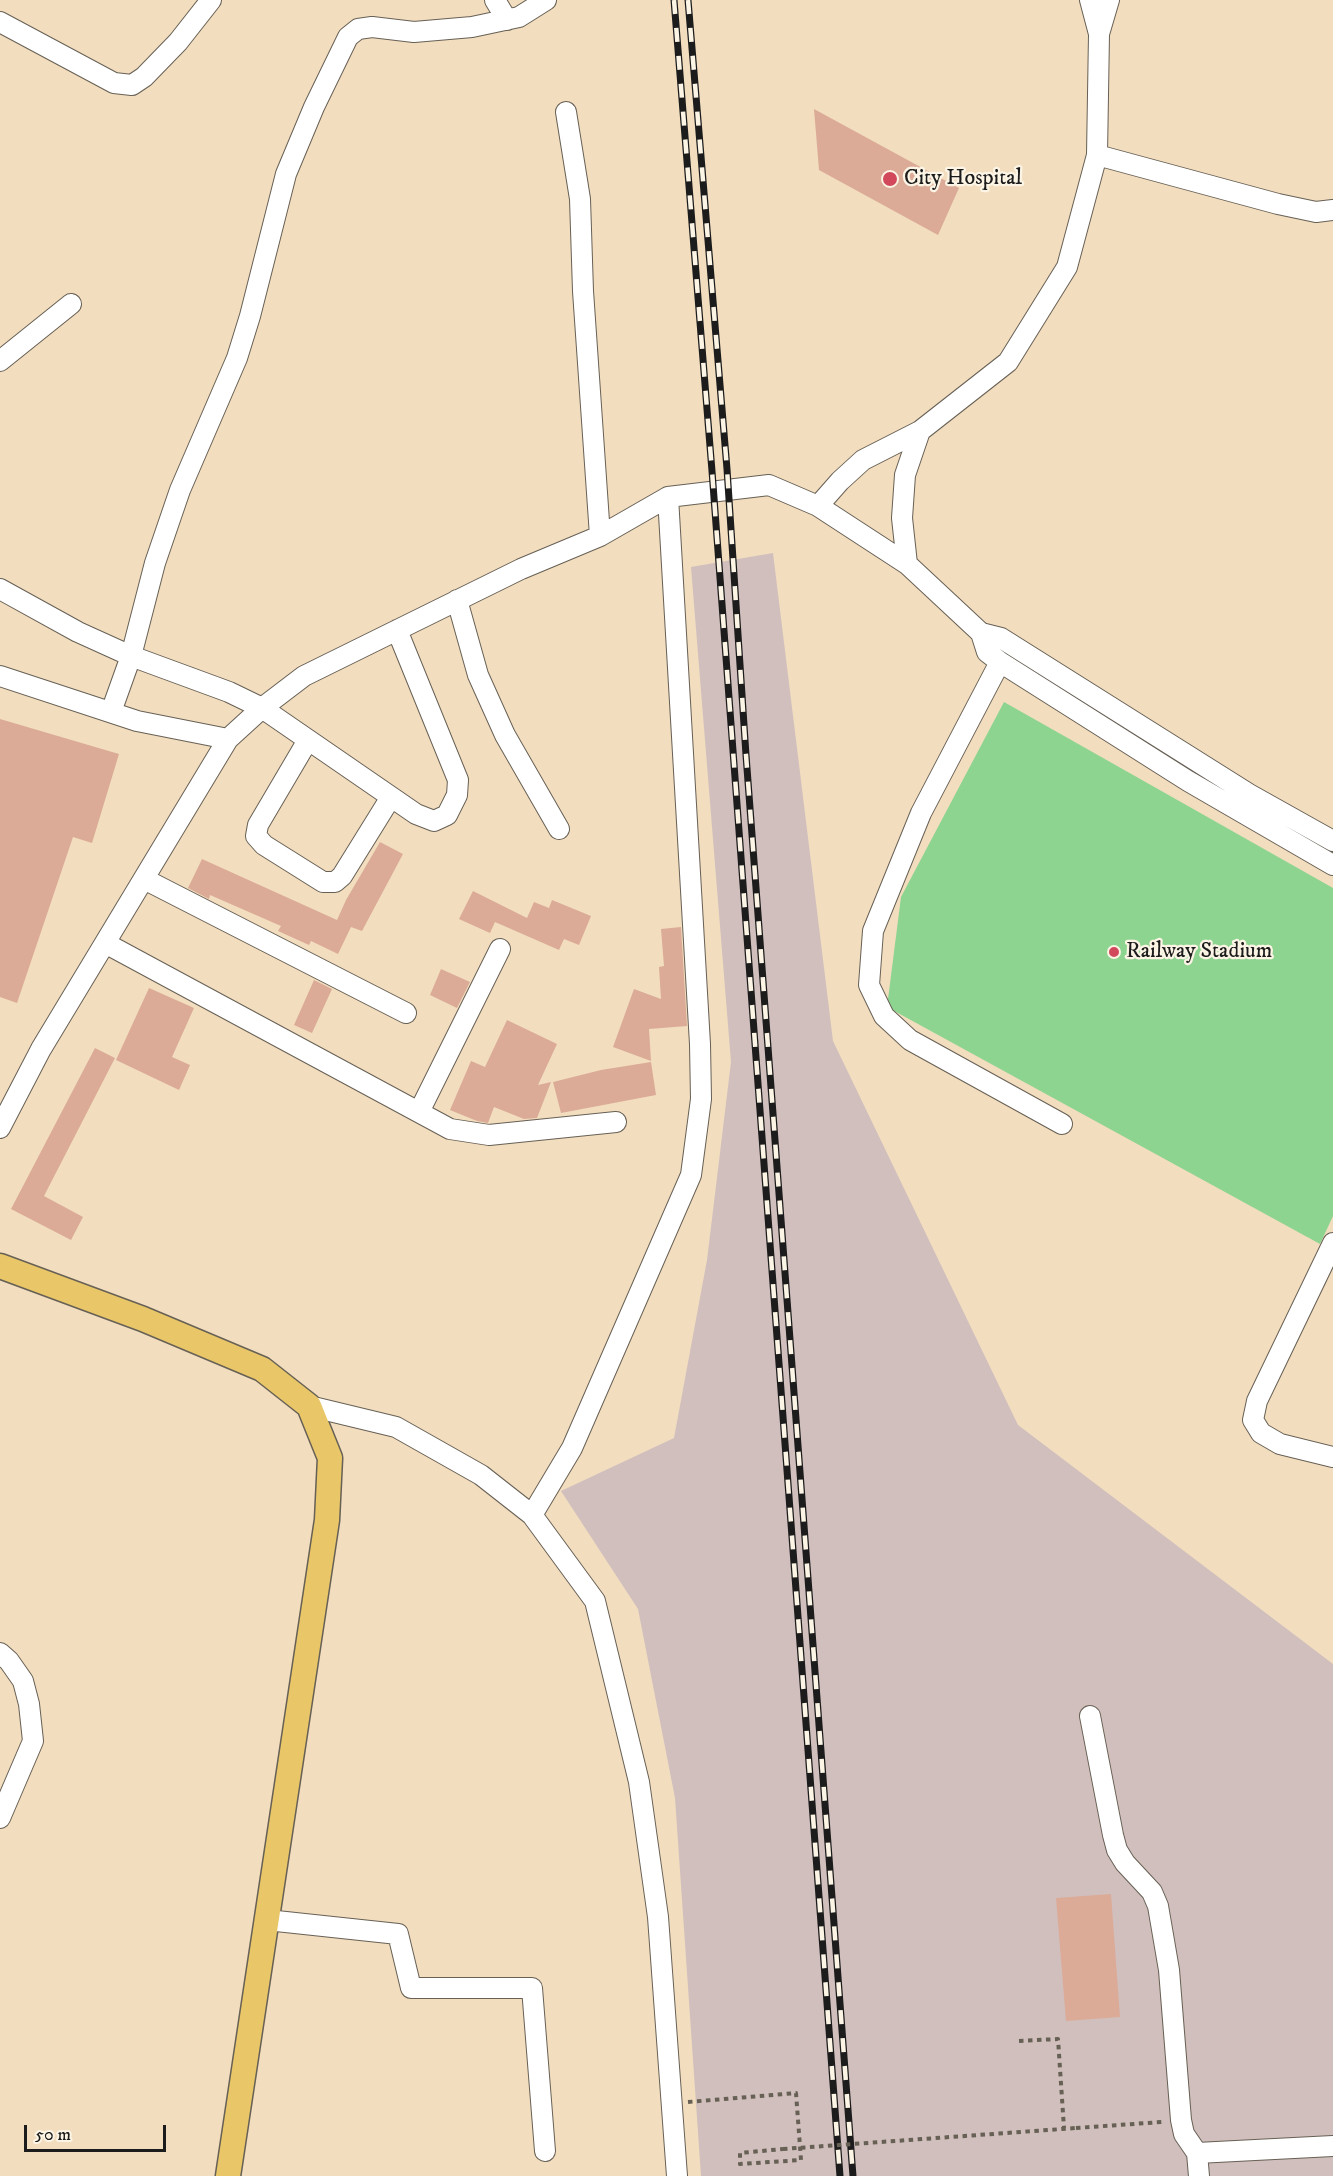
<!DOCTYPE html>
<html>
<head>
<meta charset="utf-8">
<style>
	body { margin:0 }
	#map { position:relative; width:1333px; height:2176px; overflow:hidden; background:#f2ddbf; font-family:"IM FELL DW Pica",serif }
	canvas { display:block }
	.scale { position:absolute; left:24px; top:2125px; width:142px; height:27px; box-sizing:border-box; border:3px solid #1c1c1c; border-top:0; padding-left:8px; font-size:18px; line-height:21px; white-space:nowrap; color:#1c1c1c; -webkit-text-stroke:4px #fcf5e5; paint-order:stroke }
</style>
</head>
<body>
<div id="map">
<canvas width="1333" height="2176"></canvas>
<div class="scale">50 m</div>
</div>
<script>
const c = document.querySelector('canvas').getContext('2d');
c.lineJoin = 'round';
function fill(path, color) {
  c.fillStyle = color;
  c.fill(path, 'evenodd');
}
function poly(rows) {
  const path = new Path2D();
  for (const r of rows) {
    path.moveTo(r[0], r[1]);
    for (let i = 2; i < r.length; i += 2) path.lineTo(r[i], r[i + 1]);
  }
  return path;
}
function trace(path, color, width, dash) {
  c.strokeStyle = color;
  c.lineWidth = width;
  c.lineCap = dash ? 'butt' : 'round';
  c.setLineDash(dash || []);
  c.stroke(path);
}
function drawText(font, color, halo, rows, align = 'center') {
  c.font = font + ' "IM FELL DW Pica",serif';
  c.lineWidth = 4.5;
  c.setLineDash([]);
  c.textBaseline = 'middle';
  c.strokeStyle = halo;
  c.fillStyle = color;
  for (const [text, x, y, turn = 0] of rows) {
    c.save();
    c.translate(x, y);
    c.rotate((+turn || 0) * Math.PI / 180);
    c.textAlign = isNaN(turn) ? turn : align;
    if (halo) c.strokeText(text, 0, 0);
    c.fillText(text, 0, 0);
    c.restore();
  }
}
fill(poly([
	[773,553,833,1041,1018,1425,1333,1664,1333,2176,701,2176,675,1798,638,1609,561,1491,674,1438,707,1260,731,1062,691,567]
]), '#d1bfbd');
fill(poly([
	[1004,702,1333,888,1333,1216,1320,1244,887,1007,901,897]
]), '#8cd48f');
fill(poly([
	[814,109,959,188,938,235,819,170],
	[0,719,119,754,92,843,73,837,17,1003,0,997],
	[380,842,403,854,362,931,351,927,338,954,311,941,309,945,278,931,281,926,210,895,209,899,188,888,202,859,337,920,346,900],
	[473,891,527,918,534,902,549,908,552,900,591,916,579,945,564,939,559,950,495,922,490,933,459,919],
	[681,927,687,1026,649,1029,651,1061,613,1047,634,989,661,999,659,967,664,966,661,929],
	[441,969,470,982,457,1008,430,995],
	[314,980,332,989,312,1033,294,1025],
	[149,988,194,1008,172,1057,190,1065,179,1090,116,1060],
	[507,1020,557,1044,538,1085,551,1082,537,1118,524,1119,494,1107,488,1123,477,1121,450,1110,471,1061,485,1067],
	[95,1048,115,1058,44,1196,83,1217,71,1240,11,1209],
	[651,1062,656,1095,561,1113,553,1082,601,1070],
	[1111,1894,1120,2017,1066,2021,1056,1898]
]), '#dbab97');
const minor = poly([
	[495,0,507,20],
	[1090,0,1099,34],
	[0,22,114,83,132,85,144,77,178,42,211,0],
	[566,112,580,199,583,291,600,536],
	[1097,155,1278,204,1316,212,1333,210],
	[0,361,71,304],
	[818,506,840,481,863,460,920,431,1008,362,1067,267,1097,155,1099,34,1109,0],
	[907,564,902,518,905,475,920,431],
	[0,589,78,632,131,656,229,692,262,708,416,814,434,821,447,815,457,795,458,780,397,630],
	[457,600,478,675,505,735,559,829],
	[981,633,987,652,1000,662,1188,781,1333,865],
	[1000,662,921,813,873,931,869,985,884,1016,910,1040,1062,1124],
	[0,676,137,721,228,739],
	[111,712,131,656,155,563,180,490,237,358,250,316,286,174,314,107,348,37,358,29,372,27,414,32,472,27,519,17,546,0],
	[308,740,258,825,256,836,264,845,323,882,335,882,342,876,391,797],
	[144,879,406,1013],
	[105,943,450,1129,489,1135,616,1122],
	[419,1112,500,949],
	[0,1128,41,1049,228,739,262,708,304,676,521,569,600,536,668,497,769,485,818,506,907,564,981,633,1001,638,1249,794,1333,841],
	[1333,1243,1257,1401,1253,1420,1261,1433,1280,1444,1333,1457],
	[309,1406,396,1427,481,1475,532,1515,595,1601,639,1782,658,1917,677,2176],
	[532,1515,572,1448,691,1175,701,1099,700,1044,668,497],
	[0,1653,9,1661,23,1681,29,1704,33,1741,0,1818],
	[1090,1716,1113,1835,1117,1850,1125,1863,1152,1892,1158,1906,1169,1970,1181,2120,1184,2134,1197,2153],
	[267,1920,398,1934,411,1988,532,1988,545,2151],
	[1199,2176,1197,2153,1333,2146]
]);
const major = poly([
	[0,1266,143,1319,262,1369,309,1406,330,1458,327,1520,228,2176]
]);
trace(minor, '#676055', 22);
trace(major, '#676055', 27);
trace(poly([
	[1019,2041,1058,2039,1064,2128],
	[688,2102,796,2093,801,2160,740,2164,740,2153,783,2149],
	[1076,2128,1162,2122]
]), '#676055', 4, [4.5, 4.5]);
trace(minor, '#fff', 20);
trace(major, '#e9c769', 24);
const rail = poly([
	[674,0,712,471,840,2176],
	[688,0,727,469,746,755,853,2176]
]);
trace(rail, '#1c1c1c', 7);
trace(rail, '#fcf5e5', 4.5, [14]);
trace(poly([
	[783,2149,1076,2128]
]), '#676055', 4, [4.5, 4.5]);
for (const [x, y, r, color] of [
	[890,179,8,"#d1495b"],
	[1114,952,6,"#d1495b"]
]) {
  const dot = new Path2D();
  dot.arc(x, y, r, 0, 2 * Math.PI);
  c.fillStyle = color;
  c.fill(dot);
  trace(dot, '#fcf5e5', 2);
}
drawText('22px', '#1c1c1c', '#fcf5e5', [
	["City Hospital",904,179],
	["Railway Stadium",1126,952]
], 'left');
</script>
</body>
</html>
